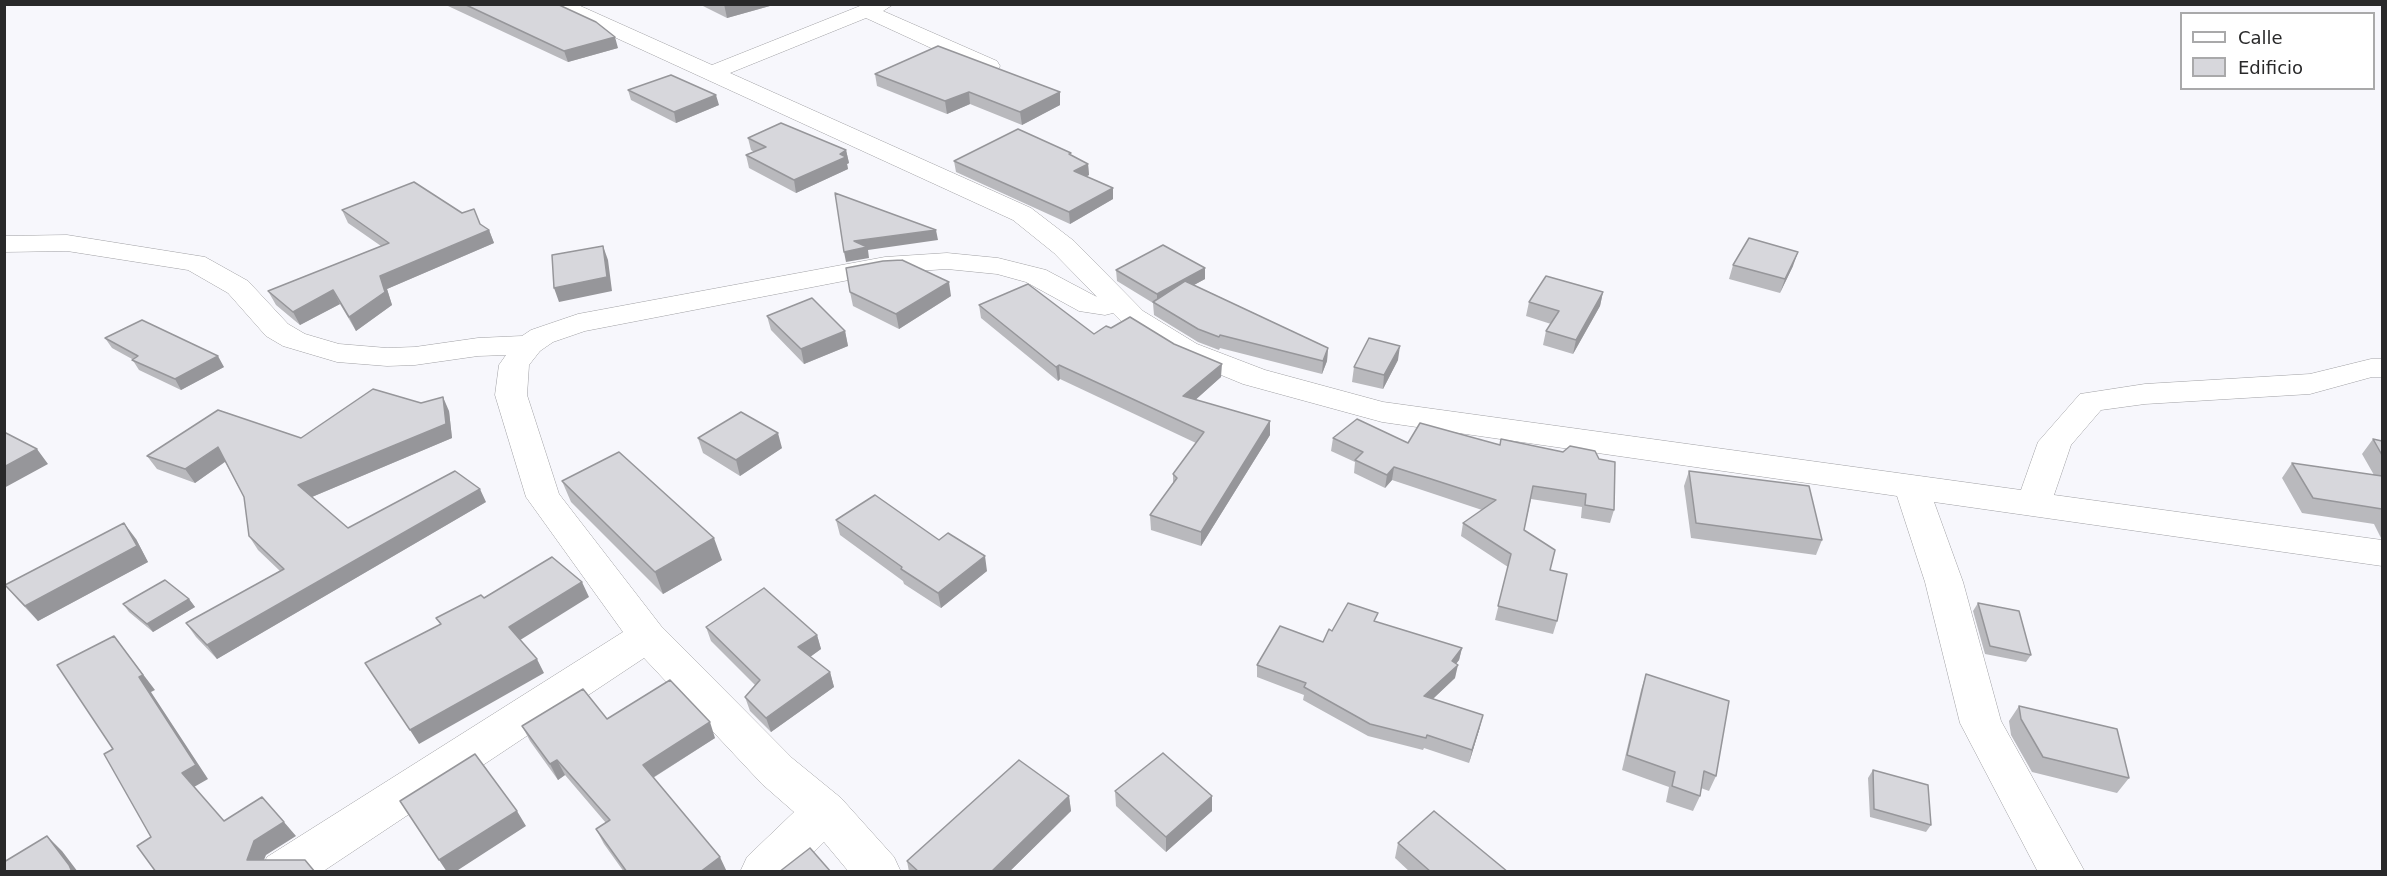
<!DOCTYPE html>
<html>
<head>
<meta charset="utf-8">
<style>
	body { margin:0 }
	#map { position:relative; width:2387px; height:876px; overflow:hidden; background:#f7f7fc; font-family:"DejaVu Sans",sans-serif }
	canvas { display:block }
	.frame { position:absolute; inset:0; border:6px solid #29292a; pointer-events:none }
	.legend { position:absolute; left:2180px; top:12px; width:195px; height:78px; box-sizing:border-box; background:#fff; border:2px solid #a9a9aa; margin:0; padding:8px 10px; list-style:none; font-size:18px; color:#29292a }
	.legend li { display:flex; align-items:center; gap:12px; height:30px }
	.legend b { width:30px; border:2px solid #a9a9aa }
</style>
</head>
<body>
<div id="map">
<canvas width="2387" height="876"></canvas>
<div class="frame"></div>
<ul class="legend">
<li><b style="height:8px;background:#fff"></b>Calle</li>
<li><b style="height:16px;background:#d7d7dc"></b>Edificio</li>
</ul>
</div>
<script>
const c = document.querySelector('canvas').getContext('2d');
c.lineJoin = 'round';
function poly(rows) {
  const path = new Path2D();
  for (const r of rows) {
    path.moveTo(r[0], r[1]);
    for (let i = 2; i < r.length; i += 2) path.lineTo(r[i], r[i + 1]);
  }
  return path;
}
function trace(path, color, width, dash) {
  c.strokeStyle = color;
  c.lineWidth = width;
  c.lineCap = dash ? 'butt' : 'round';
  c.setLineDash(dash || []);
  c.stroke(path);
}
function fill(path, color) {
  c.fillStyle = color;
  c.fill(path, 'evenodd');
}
const minor = poly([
	[548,4,576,4,712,65,865,4,894,4,883,11,997,61,1000,66,997,71,989,73,981,71,866,18,730,73,1031,208,1074,241,1143,311,1197,344,1265,370,1383,402,2021,490,2038,442,2080,394,2145,384,2310,374,2371,359,2382,359,2382,377,2372,377,2310,394,2145,404,2101,410,2071,445,2054,495,2382,540,2382,566,1934,502,1963,582,2001,721,2085,872,2038,872,1960,723,1925,582,1897,496,1382,422,1243,384,1175,356,1123,323,1113,313,1105,315,1079,311,1026,282,997,274,947,269,885,273,585,331,553,342,540,351,529,365,527,395,559,494,661,626,792,758,841,798,894,857,901,872,849,872,824,842,794,872,740,872,747,857,794,812,762,784,644,658,322,872,260,872,267,857,623,632,526,497,495,395,499,365,506,355,478,356,415,365,387,366,337,362,283,346,266,336,228,293,188,270,67,251,4,252,4,236,67,235,205,257,248,281,288,324,305,334,339,344,387,348,415,347,478,338,522,336,531,330,578,314,885,257,947,253,998,258,1046,270,1097,297,1054,253,1013,220,551,8,548,4]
]);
trace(minor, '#a0a0a4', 1);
fill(minor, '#fff');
fill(poly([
	[448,4,557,4,618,48,568,62,448,6],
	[699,4,777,4,727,18],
	[875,74,1060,105,1022,125,970,104,947,114,877,86],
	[628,90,719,105,676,123,631,100],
	[748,138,846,150,849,163,847,164,848,169,796,193,749,168,746,155,754,152,751,150],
	[1071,156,1088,164,1089,175,1086,177,1113,199,1070,224,956,172,954,161],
	[342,210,480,224,489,230,494,243,387,289,392,305,356,331,340,304,300,325,276,305,268,291,381,246,348,223],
	[1733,265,1793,266,1780,293,1729,279],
	[1205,268,1205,279,1194,285,1328,348,1327,361,1322,374,1220,348,1219,350,1198,342,1154,315,1153,303,1117,281,1116,270],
	[850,292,951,296,899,329,853,306],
	[1603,292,1600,306,1573,354,1543,345,1546,331,1551,324,1526,316,1529,302],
	[979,305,1094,334,1221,377,1195,400,1270,435,1201,546,1151,530,1150,515,1173,483,1173,474,1196,443,1060,379,1058,381,981,318],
	[767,316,845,331,848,346,804,364,771,330],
	[105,338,224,367,181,390,139,370,132,359,112,348],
	[1398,360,1383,389,1352,382,1354,367],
	[421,403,449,411,452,438,312,497,348,528,486,502,217,659,196,637,186,623,280,571,258,550,249,536,244,497,225,462,195,483,157,469,147,456,301,438],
	[698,438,782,448,740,476,703,453],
	[1333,438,1408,443,1500,445,1614,510,1610,523,1581,518,1582,507,1531,499,1524,530,1550,570,1557,621,1553,634,1495,620,1508,567,1461,536,1463,523,1482,510,1392,480,1385,488,1354,473,1355,462,1331,451],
	[2373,439,2382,441,2382,540,2374,524,2302,513,2282,478,2292,463,2374,475,2362,454],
	[1689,471,1822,540,1816,555,1691,538,1684,486],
	[562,481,722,560,663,594,571,502],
	[836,520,939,540,987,571,941,608,904,584,903,581,840,535],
	[136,539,148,562,38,621,18,600,5,585],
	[189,599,195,607,153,632,129,612,123,604],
	[1978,603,2031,655,2026,662,1985,654,1973,611],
	[1377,622,1462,648,1459,660,1456,664,1455,678,1433,699,1480,727,1469,763,1424,748,1423,750,1368,736,1303,700,1304,695,1257,677,1257,665,1323,642,1332,631],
	[706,627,817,635,821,649,810,657,830,672,834,687,771,732,750,711,745,697,755,685,711,641],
	[1646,674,1716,776,1709,791,1701,788,1700,796,1693,811,1666,802,1669,787,1622,770,1641,690],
	[2019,706,2129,778,2117,793,2032,772,2011,735,2009,721],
	[607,719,715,738,653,778,727,872,624,872,604,844,596,829,606,823,565,775,558,780,530,741,522,726],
	[1873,770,1931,825,1926,832,1870,817,1868,778],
	[1115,791,1212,796,1212,811,1166,852,1116,806],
	[1069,796,1071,811,1009,872,909,872,907,861],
	[1398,843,1508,872,1410,872,1395,858]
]), '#b9b9bd');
fill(poly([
	[724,4,777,4,727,18],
	[615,37,618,48,568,62,564,51],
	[969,92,970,104,947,114,945,101],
	[1060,92,1060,105,1022,125,1020,112],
	[716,95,719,105,676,123,674,112],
	[846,150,849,163,847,164,848,169,796,193,794,180],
	[1088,164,1089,175,1074,182,1074,171],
	[1113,188,1113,199,1070,224,1069,212],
	[489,230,494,243,387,289,392,305,356,331,349,317,380,276],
	[936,230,938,240,868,250,869,258,846,262,844,252,854,241],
	[603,246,608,260,612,291,559,302,554,288],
	[1798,252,1793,266,1780,293,1785,279],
	[1205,268,1205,279,1157,305,1157,294],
	[949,282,951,296,899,329,896,314],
	[333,290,340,304,300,325,293,312],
	[1603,292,1600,306,1573,354,1576,340],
	[845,331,848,346,804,364,801,349],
	[1400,346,1398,360,1383,389,1384,375],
	[1328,348,1327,361,1322,374,1323,361],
	[218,356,224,367,181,390,175,379],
	[1222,364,1221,377,1183,411,1183,396],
	[1059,365,1060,379,1058,381,1056,367],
	[443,397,449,411,452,438,307,499,298,485],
	[1270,421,1270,435,1201,546,1201,532],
	[778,433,782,448,740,476,736,460],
	[218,447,226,461,195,483,185,469],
	[37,449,48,464,4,488,4,467],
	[1394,467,1392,480,1385,488,1387,475],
	[480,489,486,502,217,659,207,645],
	[124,523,136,539,148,562,38,621,25,606],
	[714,538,722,560,663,594,655,572],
	[985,556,987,571,941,608,938,593],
	[582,582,589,597,517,642,509,627],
	[189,599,195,607,153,632,147,624],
	[817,635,821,649,803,662,798,647],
	[114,636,155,690,151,692,208,779,194,787,182,773,139,677],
	[1462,648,1459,660,1449,673,1452,661],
	[537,659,544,673,419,744,410,730],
	[1458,665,1455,678,1422,709,1424,696],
	[830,672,834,687,771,732,766,718],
	[1483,715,1480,727,1469,763,1472,750],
	[710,722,715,738,649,780,643,765],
	[557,760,565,775,558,780,550,764],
	[1069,796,1071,811,1009,872,991,872],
	[1212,796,1212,811,1166,852,1166,837],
	[517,811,526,826,455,872,447,872,439,860],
	[284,822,296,836,266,855,259,872,247,860,254,841],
	[47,836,62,851,78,872,72,872],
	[720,857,727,872,700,872]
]), '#96969a');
const building = poly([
	[464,4,557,4,596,22,615,37,564,51,464,4],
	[938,46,1060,92,1020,112,969,92,945,101,875,74,938,46],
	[671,75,716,95,674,112,628,90,671,75],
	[781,123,846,150,840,154,846,157,794,180,746,155,766,147,748,138,781,123],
	[1018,129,1071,153,1069,154,1088,164,1074,171,1113,188,1069,212,954,161,1018,129],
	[414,182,462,213,474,209,480,224,489,230,380,276,385,292,349,317,333,290,293,312,268,291,389,243,342,210,414,182],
	[835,193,936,230,854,241,867,247,844,252,835,193],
	[1749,238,1798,252,1785,279,1733,265,1749,238],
	[1163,245,1205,268,1157,294,1116,270,1163,245],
	[603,246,607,277,554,288,552,255,603,246],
	[902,260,949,282,896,314,850,292,846,268,883,261,902,260],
	[1546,276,1603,292,1576,340,1546,331,1559,311,1529,302,1546,276],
	[1185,281,1328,348,1323,361,1220,335,1219,337,1198,329,1153,302,1185,281],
	[1028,284,1094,334,1106,326,1111,328,1130,317,1174,344,1222,364,1183,396,1270,421,1201,532,1150,515,1177,478,1173,474,1204,432,1059,365,1056,367,979,305,1028,284],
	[812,298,845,331,801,349,767,316,812,298],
	[142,320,218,356,175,379,132,360,138,356,105,338,142,320],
	[1369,338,1400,346,1384,375,1354,367,1369,338],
	[373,389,421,403,443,397,446,424,298,485,348,528,455,471,480,489,207,645,186,623,284,569,249,536,244,497,218,447,185,469,147,456,218,410,301,438,373,389],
	[741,412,778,433,736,460,698,438,741,412],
	[1357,419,1408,443,1420,423,1500,445,1501,439,1563,452,1570,446,1595,451,1599,459,1615,462,1614,510,1585,505,1586,494,1533,486,1524,530,1555,550,1550,570,1567,574,1557,621,1498,606,1511,554,1463,523,1496,500,1394,467,1387,475,1355,460,1363,452,1333,438,1357,419],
	[4,432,37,449,4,467,4,432],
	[2373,439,2382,441,2382,455,2373,439],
	[619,452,714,538,655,572,562,481,619,452],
	[2292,463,2382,476,2382,509,2313,498,2292,463],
	[1689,471,1809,486,1822,540,1696,523,1689,471],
	[875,495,939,540,948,533,985,556,938,593,901,569,902,567,836,520,875,495],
	[124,523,137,546,25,606,5,585,124,523],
	[552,557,582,582,509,627,537,659,410,730,365,663,441,624,436,618,481,595,484,598,552,557],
	[165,580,189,599,147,624,123,604,165,580],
	[764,588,817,635,798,647,830,672,766,718,745,697,760,680,706,627,764,588],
	[1348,603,1378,613,1374,621,1462,648,1452,661,1458,665,1424,696,1483,715,1472,750,1427,735,1426,738,1370,724,1304,687,1306,683,1257,665,1280,626,1323,642,1329,629,1332,631,1348,603],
	[1978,603,2019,611,2031,655,1990,646,1978,603],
	[114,636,143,675,139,677,196,765,182,773,224,821,262,797,284,822,254,841,247,860,305,860,315,872,156,872,137,846,151,837,104,754,113,749,57,665,114,636],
	[1646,674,1729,701,1716,776,1704,771,1700,796,1672,786,1675,772,1627,755,1646,674],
	[670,680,710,722,643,765,720,857,700,872,627,872,596,829,610,820,557,760,550,764,522,726,583,689,607,719,670,680],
	[2019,706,2117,729,2129,778,2043,757,2021,719,2019,706],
	[1163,753,1212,796,1166,837,1115,791,1163,753],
	[475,754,517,811,439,860,400,801,475,754],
	[1019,760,1069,796,991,872,919,872,907,861,1019,760],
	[1873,770,1928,785,1931,825,1874,809,1873,770],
	[1434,811,1508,872,1431,872,1398,843,1434,811],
	[47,836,69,865,72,872,4,872,4,862,47,836],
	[810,848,831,872,779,872,810,848]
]);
fill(building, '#d7d7dc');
trace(building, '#96969a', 1.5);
</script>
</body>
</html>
